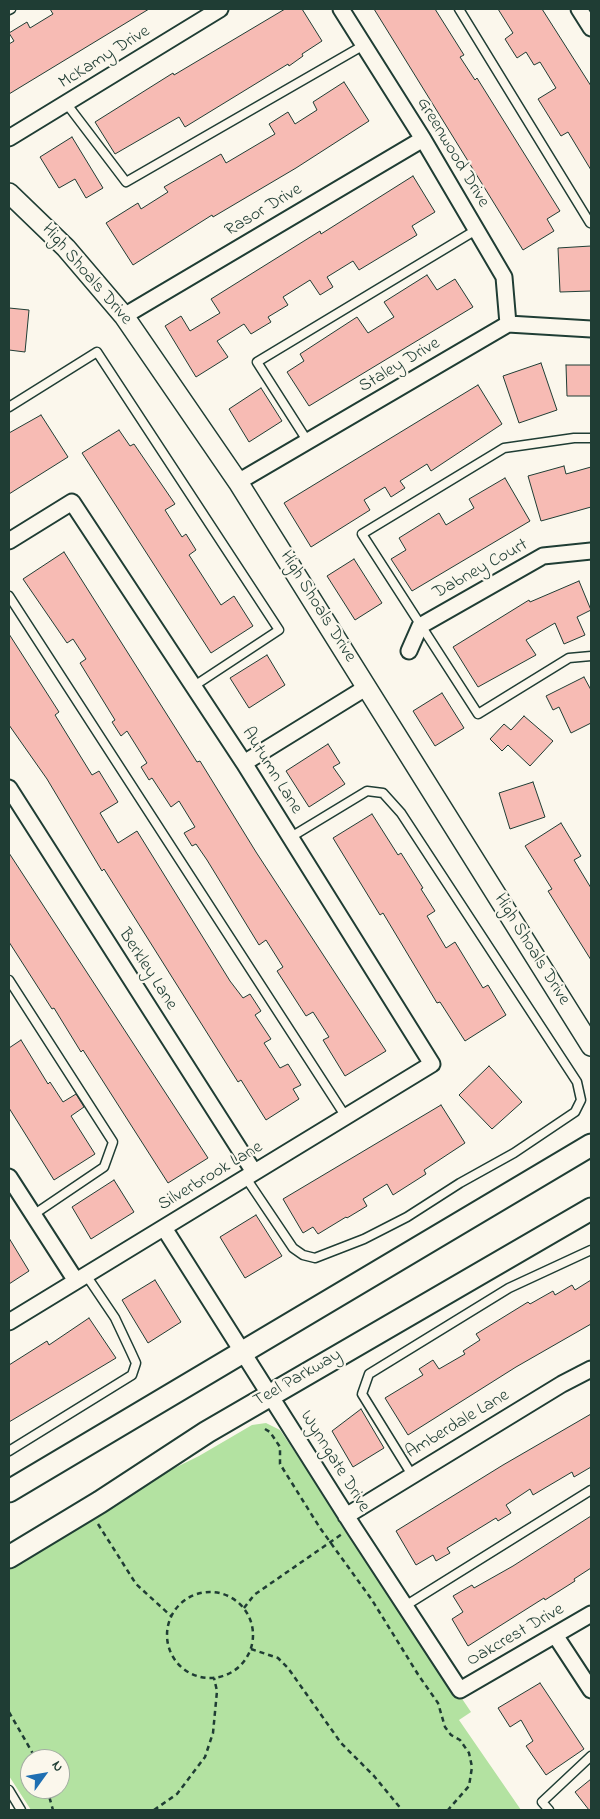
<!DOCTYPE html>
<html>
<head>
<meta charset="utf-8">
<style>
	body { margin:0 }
	#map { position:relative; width:600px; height:1819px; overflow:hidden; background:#fbf7ec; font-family:"Indie Flower",sans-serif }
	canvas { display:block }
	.frame { position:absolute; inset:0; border:10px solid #1f3d34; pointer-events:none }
	.north { position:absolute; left:20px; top:1749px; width:50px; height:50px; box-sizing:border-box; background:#fbf7ec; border:1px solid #a3ada2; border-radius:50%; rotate:58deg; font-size:14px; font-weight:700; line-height:20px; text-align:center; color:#1f3d34 }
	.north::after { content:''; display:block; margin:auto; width:18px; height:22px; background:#1f6fb2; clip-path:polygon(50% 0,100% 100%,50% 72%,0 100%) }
</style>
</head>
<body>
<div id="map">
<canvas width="600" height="1819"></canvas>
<div class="frame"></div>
<div class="north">N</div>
</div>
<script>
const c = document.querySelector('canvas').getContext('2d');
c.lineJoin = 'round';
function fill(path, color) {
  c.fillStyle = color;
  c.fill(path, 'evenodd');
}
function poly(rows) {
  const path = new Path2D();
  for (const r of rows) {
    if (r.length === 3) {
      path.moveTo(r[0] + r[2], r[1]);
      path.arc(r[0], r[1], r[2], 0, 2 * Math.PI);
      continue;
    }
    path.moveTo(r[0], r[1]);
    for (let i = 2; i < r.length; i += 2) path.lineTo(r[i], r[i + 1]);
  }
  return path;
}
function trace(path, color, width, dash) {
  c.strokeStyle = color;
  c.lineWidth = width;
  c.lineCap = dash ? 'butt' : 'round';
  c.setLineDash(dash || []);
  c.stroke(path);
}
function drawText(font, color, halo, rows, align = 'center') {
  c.font = font + ' "Indie Flower",sans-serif';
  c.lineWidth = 4.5;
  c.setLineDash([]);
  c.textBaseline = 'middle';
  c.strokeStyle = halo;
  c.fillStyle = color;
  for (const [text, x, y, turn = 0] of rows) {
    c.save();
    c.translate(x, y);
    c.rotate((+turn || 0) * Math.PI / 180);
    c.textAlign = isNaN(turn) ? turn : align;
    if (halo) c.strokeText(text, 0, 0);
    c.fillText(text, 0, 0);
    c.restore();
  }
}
fill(poly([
	[266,1423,280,1430,471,1712,459,1720,521,1810,31,1810,9,1776,9,1564,146,1482,199,1456,252,1425],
	[30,1759,60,1759,60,1789,30,1789]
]), '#b3e2a1');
const building = poly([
	[50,9,149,9,9,94,9,44,14,41,9,33,27,22,30,28,53,14,50,9],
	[285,9,302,9,322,41,302,54,303,56,289,66,288,64,185,127,179,117,115,154,95,122,173,73,174,75,285,9],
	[374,9,435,9,464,55,460,57,475,80,477,78,560,211,547,219,554,231,523,250,374,9],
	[498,9,542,9,591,86,591,170,568,132,561,136,538,99,556,88,540,62,534,65,526,52,517,58,505,39,513,33,498,9],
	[344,82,369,121,296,168,213,217,212,215,133,265,106,223,138,203,141,209,168,192,164,187,221,154,226,163,275,134,269,124,288,112,295,124,317,110,313,102,344,82],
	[72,137,103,188,86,198,75,179,59,188,40,157,72,137],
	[413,176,435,212,412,226,417,235,359,270,353,261,327,277,333,287,320,295,310,280,283,297,288,305,268,317,271,322,251,334,244,324,217,341,228,357,196,377,165,326,181,316,190,331,220,313,211,299,320,231,321,234,413,176],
	[591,246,591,291,560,292,558,248,591,246],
	[427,275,437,290,455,279,473,307,309,406,287,372,304,361,300,354,357,317,368,333,394,317,384,302,427,275],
	[9,308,29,310,25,352,9,350,9,308],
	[541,363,557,410,519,423,503,376,541,363],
	[566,365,591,365,591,396,567,396,566,365],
	[478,385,502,424,431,471,427,464,400,481,405,488,391,497,385,487,364,500,370,510,311,547,284,503,478,385],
	[261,388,282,421,249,442,229,409,261,388],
	[41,415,68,457,9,494,9,433,41,415],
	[119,430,130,446,134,444,175,504,165,510,182,537,186,534,196,550,189,555,221,605,234,596,253,626,211,653,82,453,119,430],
	[564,466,566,474,591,467,591,507,541,521,528,476,564,466],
	[505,478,530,521,412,591,391,559,406,550,399,538,439,513,446,525,474,508,469,499,505,478],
	[64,552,197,762,200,761,256,852,386,1051,345,1076,323,1040,329,1037,313,1012,306,1016,277,971,283,967,266,940,259,945,207,860,196,844,192,846,184,833,195,827,179,801,171,807,152,778,149,780,141,767,147,763,127,731,121,736,112,722,115,720,80,663,86,659,73,639,67,643,23,579,64,552],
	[354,559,382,603,355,620,327,576,354,559],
	[579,581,591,610,577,617,585,635,564,644,555,623,526,640,536,655,478,687,453,647,529,600,530,602,579,581],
	[9,634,59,712,55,715,92,775,99,771,118,802,100,813,118,843,137,831,230,981,243,998,250,994,261,1011,255,1015,271,1039,264,1043,280,1068,288,1064,301,1085,293,1089,299,1099,266,1120,241,1080,238,1082,104,869,102,871,47,779,9,725,9,634],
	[267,655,285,685,249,708,230,678,267,655],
	[584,677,591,690,591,723,571,733,559,707,553,710,546,696,584,677],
	[442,693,464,728,435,746,413,711,442,693],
	[524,716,553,741,530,766,508,745,502,751,490,739,504,724,511,730,524,716],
	[328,744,340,763,333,767,345,784,309,807,286,771,328,744],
	[533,782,545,817,510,829,499,793,533,782],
	[372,814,398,855,401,853,423,888,421,889,435,911,427,916,446,948,455,942,483,988,488,985,506,1015,465,1041,440,1002,437,1003,383,913,380,915,333,838,372,814],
	[561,823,581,856,574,860,591,888,591,960,548,891,552,889,525,846,561,823],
	[9,853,208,1158,168,1183,83,1050,81,1052,54,1008,52,1009,9,942,9,853],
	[21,1040,48,1084,50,1082,63,1102,76,1094,84,1107,71,1116,95,1154,54,1180,9,1108,9,1048,21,1040],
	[489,1066,522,1102,492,1129,459,1095,489,1066],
	[441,1105,465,1143,424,1170,426,1174,393,1195,387,1184,363,1199,367,1206,347,1218,346,1217,318,1234,313,1227,303,1233,283,1199,441,1105],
	[114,1180,134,1212,91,1239,72,1207,114,1180],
	[256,1215,282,1256,245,1278,220,1237,256,1215],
	[9,1238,29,1271,9,1284,9,1238],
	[155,1280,181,1322,148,1343,122,1300,155,1280],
	[591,1280,591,1324,516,1367,408,1435,385,1398,423,1375,419,1369,433,1360,439,1369,465,1354,463,1351,480,1340,476,1334,528,1302,530,1304,553,1291,555,1295,572,1285,575,1290,591,1280],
	[89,1318,116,1358,9,1422,9,1365,47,1341,49,1345,89,1318],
	[361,1409,384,1448,353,1467,332,1431,361,1409],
	[591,1414,591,1467,574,1477,572,1472,533,1495,530,1489,506,1505,511,1513,498,1521,496,1518,447,1548,450,1553,436,1561,433,1555,416,1565,396,1531,503,1465,591,1414],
	[591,1516,591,1568,574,1579,575,1581,545,1600,544,1598,468,1646,452,1619,463,1612,453,1596,472,1585,474,1588,513,1566,591,1516],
	[540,1683,584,1749,546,1775,526,1746,533,1741,521,1720,510,1727,498,1708,540,1683],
	[591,1779,591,1810,589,1810,575,1792,591,1779]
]);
fill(building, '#f7bbb4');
trace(building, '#1f3d34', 1);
const service = poly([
	[459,9,590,223,591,222],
	[9,10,11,9],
	[66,103,126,182,364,45],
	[9,407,97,352,279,630,194,686],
	[591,438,574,438,504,448,362,534,478,714,569,658,591,656],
	[308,442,257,362,476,230],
	[9,596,346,1117],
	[9,980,113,1142,104,1167,33,1215],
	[246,1178,293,1248,303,1255,315,1258,364,1239,407,1217,460,1183,514,1153,575,1112,581,1100,577,1082,401,813,383,793,367,791,291,837],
	[9,1451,132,1375,136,1363,131,1352,115,1318,86,1275],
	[412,1475,362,1394,369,1374,509,1288,591,1250],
	[405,1606,591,1490],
	[9,1790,21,1810],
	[549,1810,542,1802,591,1756]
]);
const minor = poly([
	[341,9,423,139,504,277,508,324],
	[579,9,591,28],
	[9,138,220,9],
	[124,316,423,139],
	[238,482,508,324,591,329],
	[9,541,72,502,244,763,432,1064,9,1322],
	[409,651,420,626,543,556,591,551],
	[244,763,367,687],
	[9,788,254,1172],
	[9,1177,76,1281],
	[164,1228,354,1528,460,1690,591,1614],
	[346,1516,562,1384,591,1369],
	[555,1635,591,1690]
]);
const tertiary = poly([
	[9,193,66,248,124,316,238,482,591,1046]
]);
const secondary = poly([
	[9,1491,591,1145],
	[9,1557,100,1502,207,1432,591,1209]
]);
trace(service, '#1f3d34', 11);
trace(minor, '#1f3d34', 19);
trace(tertiary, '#1f3d34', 22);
trace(secondary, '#1f3d34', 25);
trace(poly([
	[265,1429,270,1432,280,1447,280,1464,320,1528,372,1600,419,1676,438,1703,445,1727,451,1735,460,1740,469,1753,472,1767,469,1786,448,1810],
	[98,1524,136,1584,171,1616],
	[210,1635,43],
	[244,1608,254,1595,342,1534],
	[251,1649,278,1658,288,1668,341,1743,374,1776,402,1810],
	[9,1712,36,1759],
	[47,1789,53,1810],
	[154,1810,177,1794,205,1757,213,1733,217,1691,214,1678]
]), '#1f3d34', 2.5, [5, 4]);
trace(service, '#fbf7ec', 8);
trace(minor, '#fbf7ec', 15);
trace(tertiary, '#fbf7ec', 19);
trace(secondary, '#fbf7ec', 21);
drawText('18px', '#1f3d34', '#fbf7ec', [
	["McKamy Drive",105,58,-32],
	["Greenwood Drive",452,153,59],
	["Rasor Drive",264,211,-31],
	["High Shoals Drive",86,275,49],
	["Staley Drive",400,366,-31],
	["Dabney Court",481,570,-29],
	["High Shoals Drive",317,607,58],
	["Autumn Lane",271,771,58],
	["High Shoals Drive",531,950,58],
	["Berkley Lane",147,970,57],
	["Silverbrook Lane",211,1177,-31],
	["Teel Parkway",298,1379,-30],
	["Amberdale Lane",458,1425,-31],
	["Wynngate Drive",334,1462,58],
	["Oakcrest Drive",516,1636,-30]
]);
</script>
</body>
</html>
